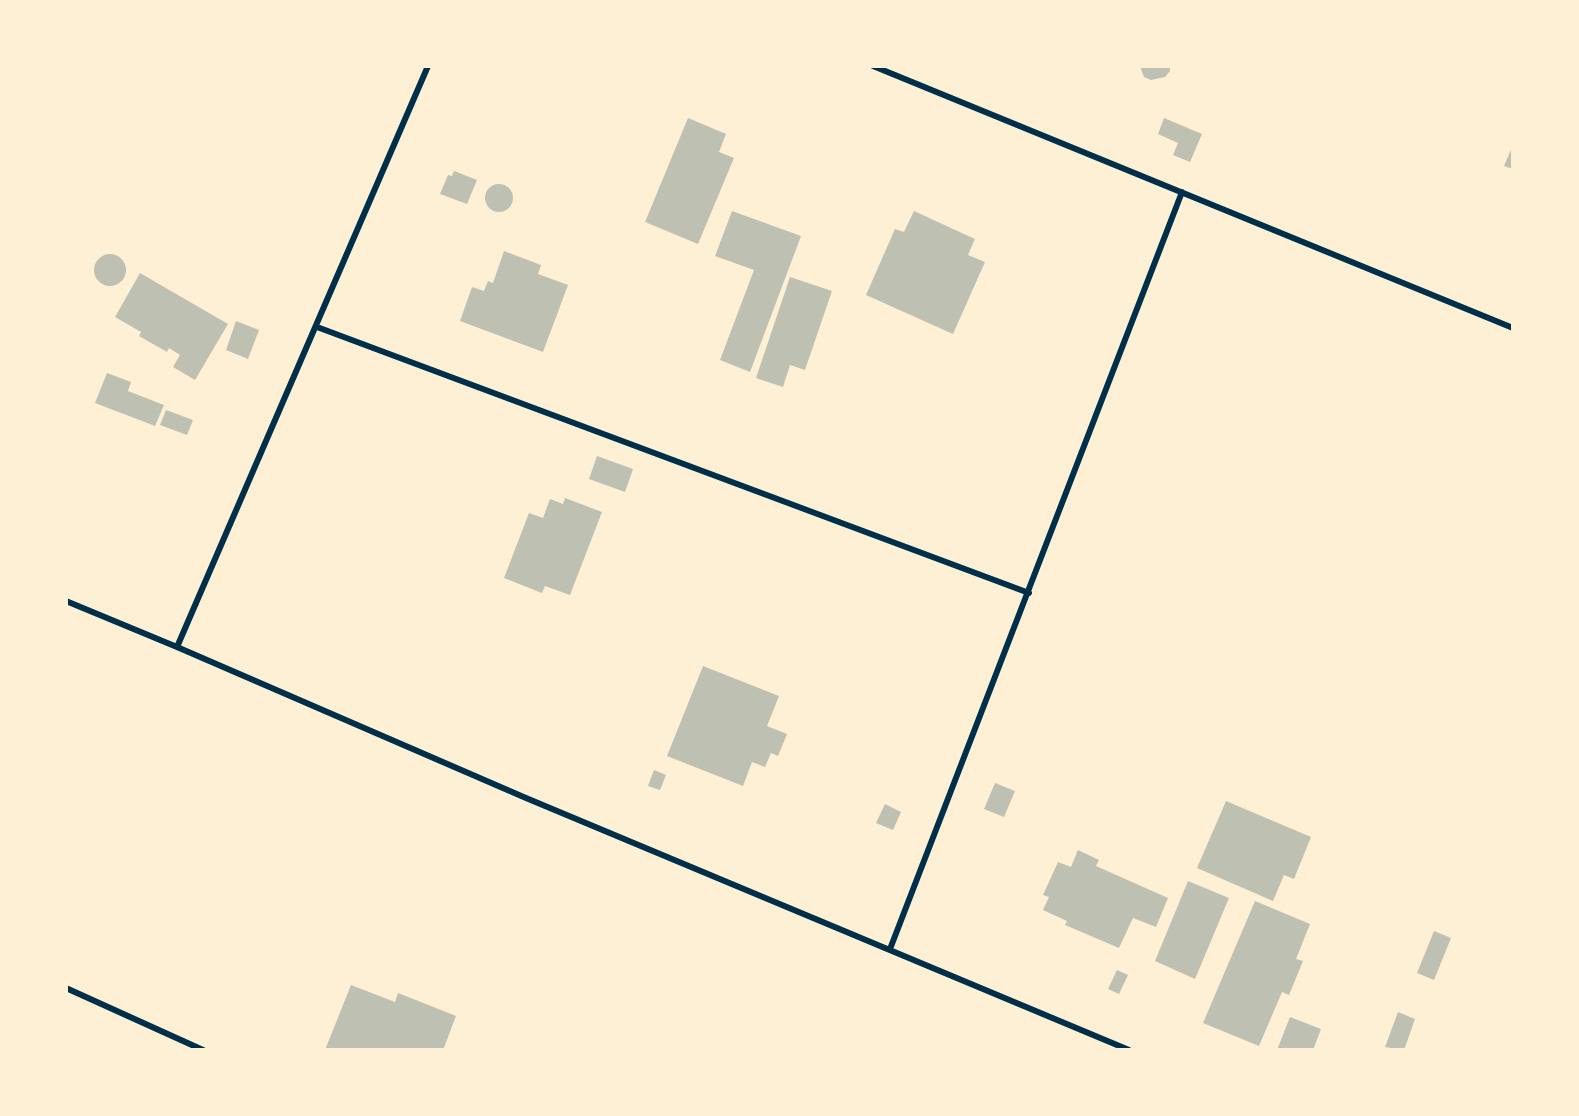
<!DOCTYPE html>
<html>
<head>
<meta charset="utf-8">
<style>
	body { margin:0 }
	#map { position:relative; width:1579px; height:1116px; overflow:hidden; background:#fdf0d5; font-family:"Work Sans",sans-serif }
	canvas { display:block }
	.frame { position:absolute; inset:0; border:68px solid #fdf0d5; pointer-events:none }
</style>
</head>
<body>
<div id="map">
<canvas width="1579" height="1116"></canvas>
<div class="frame"></div>
</div>
<script>
const c = document.querySelector('canvas').getContext('2d');
c.lineJoin = 'round';
function fill(path, color) {
  c.fillStyle = color;
  c.fill(path, 'evenodd');
}
function poly(rows) {
  const path = new Path2D();
  for (const r of rows) {
    if (r.length === 3) {
      path.moveTo(r[0] + r[2], r[1]);
      path.arc(r[0], r[1], r[2], 0, 2 * Math.PI);
      continue;
    }
    path.moveTo(r[0], r[1]);
    for (let i = 2; i < r.length; i += 2) path.lineTo(r[i], r[i + 1]);
  }
  return path;
}
function trace(path, color, width, dash) {
  c.strokeStyle = color;
  c.lineWidth = width;
  c.lineCap = dash ? 'butt' : 'round';
  c.setLineDash(dash || []);
  c.stroke(path);
}
fill(poly([
	[1140,66,1170,66,1170,71,1165,77,1151,80,1144,77],
	[688,118,726,134,719,152,734,158,698,244,645,222],
	[1164,118,1202,134,1190,162,1173,155,1178,143,1158,134],
	[1513,145,1513,169,1504,166],
	[454,171,477,180,467,204,440,194,448,175,452,176],
	[499,198,14],
	[732,211,801,236,750,372,720,360,754,270,715,256],
	[914,211,975,239,968,255,985,262,953,334,866,295,895,229,904,232],
	[504,251,541,265,538,274,568,285,543,352,460,321,472,287,484,291,488,281,493,283],
	[110,270,16],
	[140,273,228,324,195,380,173,367,180,355,169,348,167,352,139,336,141,332,115,317],
	[790,277,832,291,805,370,790,365,783,387,756,378],
	[236,321,259,330,248,359,226,350],
	[107,373,131,382,128,391,164,405,155,426,95,403],
	[166,410,193,420,187,435,160,425],
	[597,456,633,469,625,492,589,479],
	[565,498,602,512,570,595,545,586,542,593,504,578,529,513,543,518,550,499,563,504],
	[703,666,779,696,767,726,787,734,778,756,771,753,765,767,752,762,743,786,667,756],
	[654,770,666,775,660,790,648,786],
	[995,783,1015,791,1004,817,984,809],
	[1226,801,1311,837,1294,879,1284,875,1273,901,1197,868],
	[885,804,901,812,893,830,876,823],
	[1078,850,1099,860,1096,866,1168,898,1156,927,1133,918,1119,948,1065,925,1067,921,1043,910,1049,897,1043,895,1058,862,1071,867],
	[1188,881,1229,898,1195,979,1155,961],
	[1255,901,1310,924,1296,959,1303,961,1289,995,1282,992,1259,1046,1203,1023],
	[1434,931,1451,938,1434,980,1417,973],
	[1117,970,1128,975,1119,994,1108,989],
	[351,985,395,1002,398,993,456,1016,443,1050,325,1050],
	[1398,1012,1415,1019,1404,1050,1385,1047],
	[1290,1017,1321,1029,1313,1050,1277,1050]
]), '#bec0b2');
trace(poly([
	[428,66,177,647,526,798,1129,1050],
	[873,66,1513,328],
	[317,327,1029,593],
	[66,601,177,647],
	[890,949,1182,192],
	[66,988,203,1050]
]), '#003049', 6);
</script>
</body>
</html>
